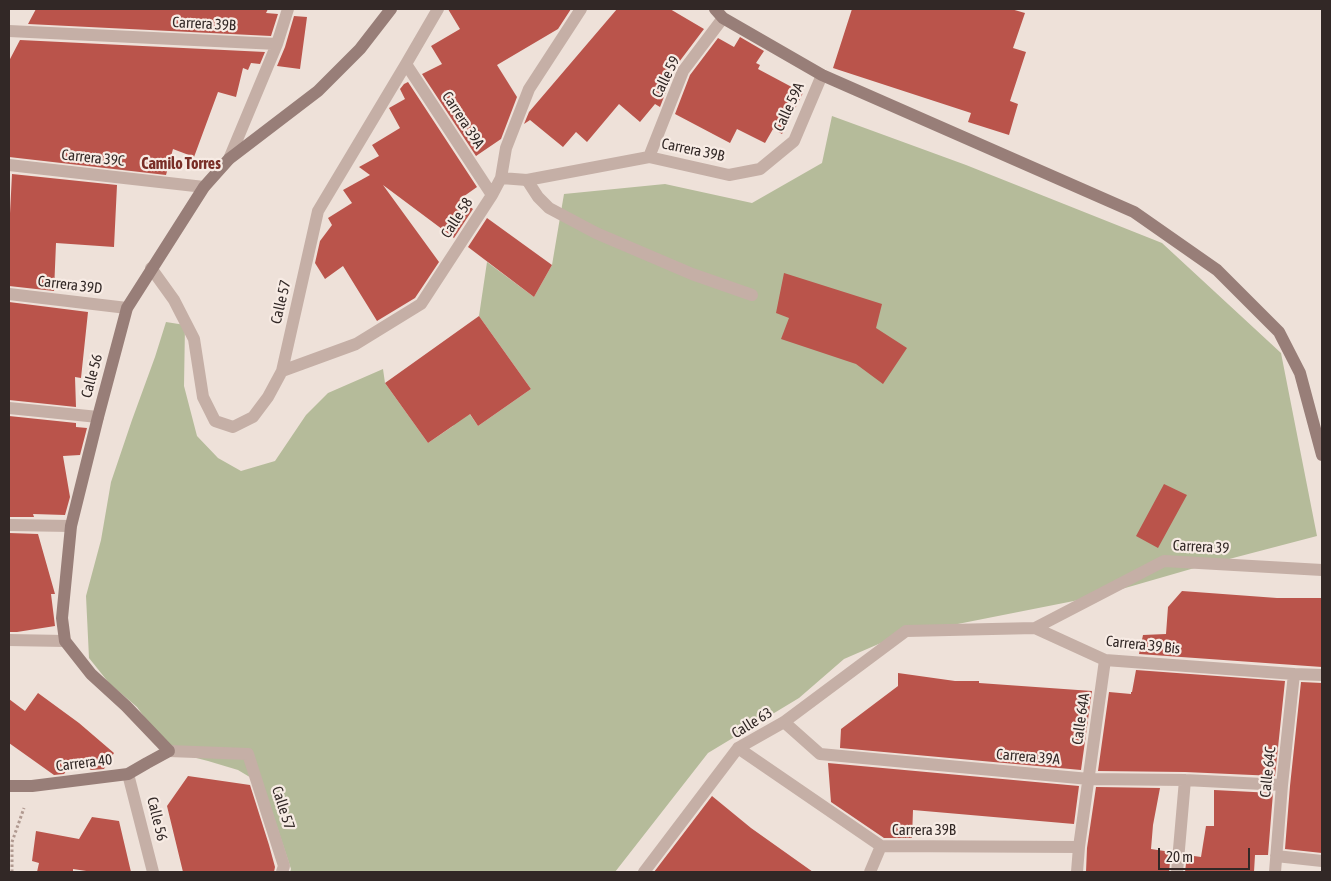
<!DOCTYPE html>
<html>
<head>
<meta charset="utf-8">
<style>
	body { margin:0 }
	#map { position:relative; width:1331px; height:881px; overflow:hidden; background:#eee1d9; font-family:"Asap Condensed",sans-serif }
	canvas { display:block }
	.frame { position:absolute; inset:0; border:10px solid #322826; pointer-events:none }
	.scale { position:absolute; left:1158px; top:848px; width:92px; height:22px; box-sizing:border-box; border:2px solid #322826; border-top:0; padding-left:6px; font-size:15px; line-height:18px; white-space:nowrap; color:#322826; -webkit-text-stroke:4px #f7ebe4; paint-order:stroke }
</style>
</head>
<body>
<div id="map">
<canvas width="1331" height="881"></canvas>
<div class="frame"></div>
<div class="scale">20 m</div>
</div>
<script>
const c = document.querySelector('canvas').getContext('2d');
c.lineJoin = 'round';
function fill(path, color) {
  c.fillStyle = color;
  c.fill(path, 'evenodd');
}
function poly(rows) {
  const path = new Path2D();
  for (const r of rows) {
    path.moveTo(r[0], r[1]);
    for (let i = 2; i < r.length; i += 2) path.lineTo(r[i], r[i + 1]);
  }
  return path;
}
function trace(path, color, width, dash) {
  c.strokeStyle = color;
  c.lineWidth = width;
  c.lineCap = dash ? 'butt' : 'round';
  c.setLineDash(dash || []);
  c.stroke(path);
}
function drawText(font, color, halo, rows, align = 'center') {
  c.font = font + ' "Asap Condensed",sans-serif';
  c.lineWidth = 4.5;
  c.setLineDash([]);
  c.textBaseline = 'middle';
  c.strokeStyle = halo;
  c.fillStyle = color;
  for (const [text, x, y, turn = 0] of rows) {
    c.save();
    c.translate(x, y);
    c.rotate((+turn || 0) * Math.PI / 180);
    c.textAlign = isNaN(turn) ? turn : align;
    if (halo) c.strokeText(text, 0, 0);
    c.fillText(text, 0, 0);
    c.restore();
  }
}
fill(poly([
	[832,116,966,165,1162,243,1281,353,1317,536,1191,569,1094,597,897,636,844,659,799,698,708,753,615,872,290,872,291,869,263,785,238,770,208,761,169,751,137,707,109,683,89,658,86,596,101,540,111,482,132,420,155,357,166,322,185,325,184,386,197,436,218,458,241,471,275,461,306,415,328,393,383,369,385,383,428,443,453,426,464,406,478,426,531,389,479,316,487,262,534,297,552,265,564,194,665,184,752,203,822,163]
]), '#b5bb9a');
fill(poly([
	[36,9,268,9,266,13,278,14,271,36,28,24],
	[448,9,571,9,558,29,497,65,517,97,501,139,476,156,422,74,442,64,431,46,460,29],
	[617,9,670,9,704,29,676,66,660,107,655,104,640,122,619,104,587,142,576,132,563,147,530,120,524,124,529,112],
	[852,9,1011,9,1025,13,1013,48,1026,52,1010,101,1018,104,1009,135,968,122,971,113,833,68],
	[294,16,307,17,300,69,277,66,285,47],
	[740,37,764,51,756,63,760,65,758,69,803,93,782,134,773,129,765,143,737,129,730,143,675,114,690,75,718,38,734,47],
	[20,40,265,52,260,64,251,63,248,70,243,68,236,97,218,92,194,157,173,149,166,175,9,157,9,61],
	[408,82,477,187,460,199,473,209,454,238,383,185,439,262,415,298,377,321,343,266,325,279,315,263,320,241,332,225,328,218,352,203,343,190,370,175,359,167,379,156,372,145,400,128,389,108,405,99,400,89,404,84],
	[12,174,117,185,114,247,56,243,54,291,9,286,9,233],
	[487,218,552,265,534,297,468,247],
	[784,273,882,304,876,328,907,348,883,384,856,364,781,339,789,318,776,313],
	[9,302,88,312,81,378,75,377,76,407,9,400],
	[479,316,531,389,478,426,470,414,428,443,385,383],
	[9,416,76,423,76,427,87,428,80,455,63,456,70,497,65,515,33,514,34,517,9,517],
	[1164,484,1187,495,1158,548,1136,536],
	[9,533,38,534,55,594,51,594,55,626,17,632,9,632],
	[1182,591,1277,598,1322,598,1322,667,1139,654,1143,635,1166,634,1168,607],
	[1136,670,1285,681,1275,776,1185,772,1098,771,1109,692,1131,694,1131,692,1132,692],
	[898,673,955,681,979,681,979,683,1092,691,1081,770,840,748,841,729,898,686],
	[1301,682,1322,683,1322,853,1285,849,1290,786],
	[38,693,79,723,114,753,104,769,91,770,75,759,64,774,54,775,9,743,9,699,25,711],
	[828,763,1079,786,1074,824,913,810,912,838,884,838,831,802],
	[188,776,250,785,269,845,275,867,274,872,183,872,167,806],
	[1096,787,1160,788,1153,825,1151,849,1171,852,1169,872,1086,872,1087,848],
	[1214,790,1273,793,1268,855,1255,855,1254,872,1185,872,1187,855,1201,857,1206,826,1214,826],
	[712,796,751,828,813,872,654,872],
	[92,817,119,821,131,872,93,872,73,869,73,872,37,872,39,863,32,861,36,831,79,839]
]), '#ba544b');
trace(poly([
	[12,872,12,842,24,808]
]), '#b09990', 3, [2.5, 2.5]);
trace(poly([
	[527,180,538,197,549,208,596,233,692,274,752,295]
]), '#c5afa6', 12);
trace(poly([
	[9,31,277,44],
	[406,64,492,195],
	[649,157,683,71,723,18],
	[229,159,277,44,288,9],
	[9,165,204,187],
	[501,178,527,180,649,157,729,175,760,169,794,141,822,75],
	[151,268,174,300,194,339,203,397,215,421,233,427,253,417,268,397,282,371,318,211,406,64,438,9],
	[9,294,127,308],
	[282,371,356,344,421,304,492,195,501,178,506,148,529,89,581,9],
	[9,408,98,417],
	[9,525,71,526],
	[1035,628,1164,561,1322,570],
	[9,640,65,641],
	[784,722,820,754,1089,779,1185,780,1282,785],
	[738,748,881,846,1079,847],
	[169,751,248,754,284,866,282,872],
	[128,774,153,872],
	[1276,856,1322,861],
	[644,872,738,748,784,722,906,631,1035,628,1105,660,1294,674,1322,675],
	[870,872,881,846],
	[1077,872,1079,847,1105,660],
	[1177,872,1185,780],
	[1275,872,1282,785,1294,674]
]), '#c5afa6', 12);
trace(poly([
	[715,9,723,18,822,75,1134,212,1217,270,1279,332,1300,373,1322,455],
	[9,786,32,786,128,774,147,763,169,751,126,706,91,674,65,641,62,618,71,526,98,417,127,308,204,187,229,159,318,91,360,49,391,9]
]), '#987e78', 12);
drawText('15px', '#322826', '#f7ebe4', [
	["Carrera 39B",204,24,3],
	["Calle 59",666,77,-64],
	["Calle 59A",789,107,-65],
	["Carrera 39A",463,120,57],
	["Carrera 39B",693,150,12],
	["Carrera 39C",93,158,6],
	["Calle 58",457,218,-57],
	["Carrera 39D",70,285,7],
	["Calle 57",281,302,-77],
	["Calle 56",92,376,-75],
	["Carrera 39",1201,547,3],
	["Carrera 39 Bis",1143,645,6],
	["Calle 64A",1081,719,-82],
	["Calle 63",752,723,-32],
	["Carrera 39A",1028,757,5],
	["Carrera 40",84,763,-7],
	["Calle 64C",1268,772,-84],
	["Calle 57",283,808,72],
	["Calle 56",157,819,76],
	["Carrera 39B",924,830]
]);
drawText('bold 16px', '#792e27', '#f7ebe4', [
	["Camilo Torres",181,164]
]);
</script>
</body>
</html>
